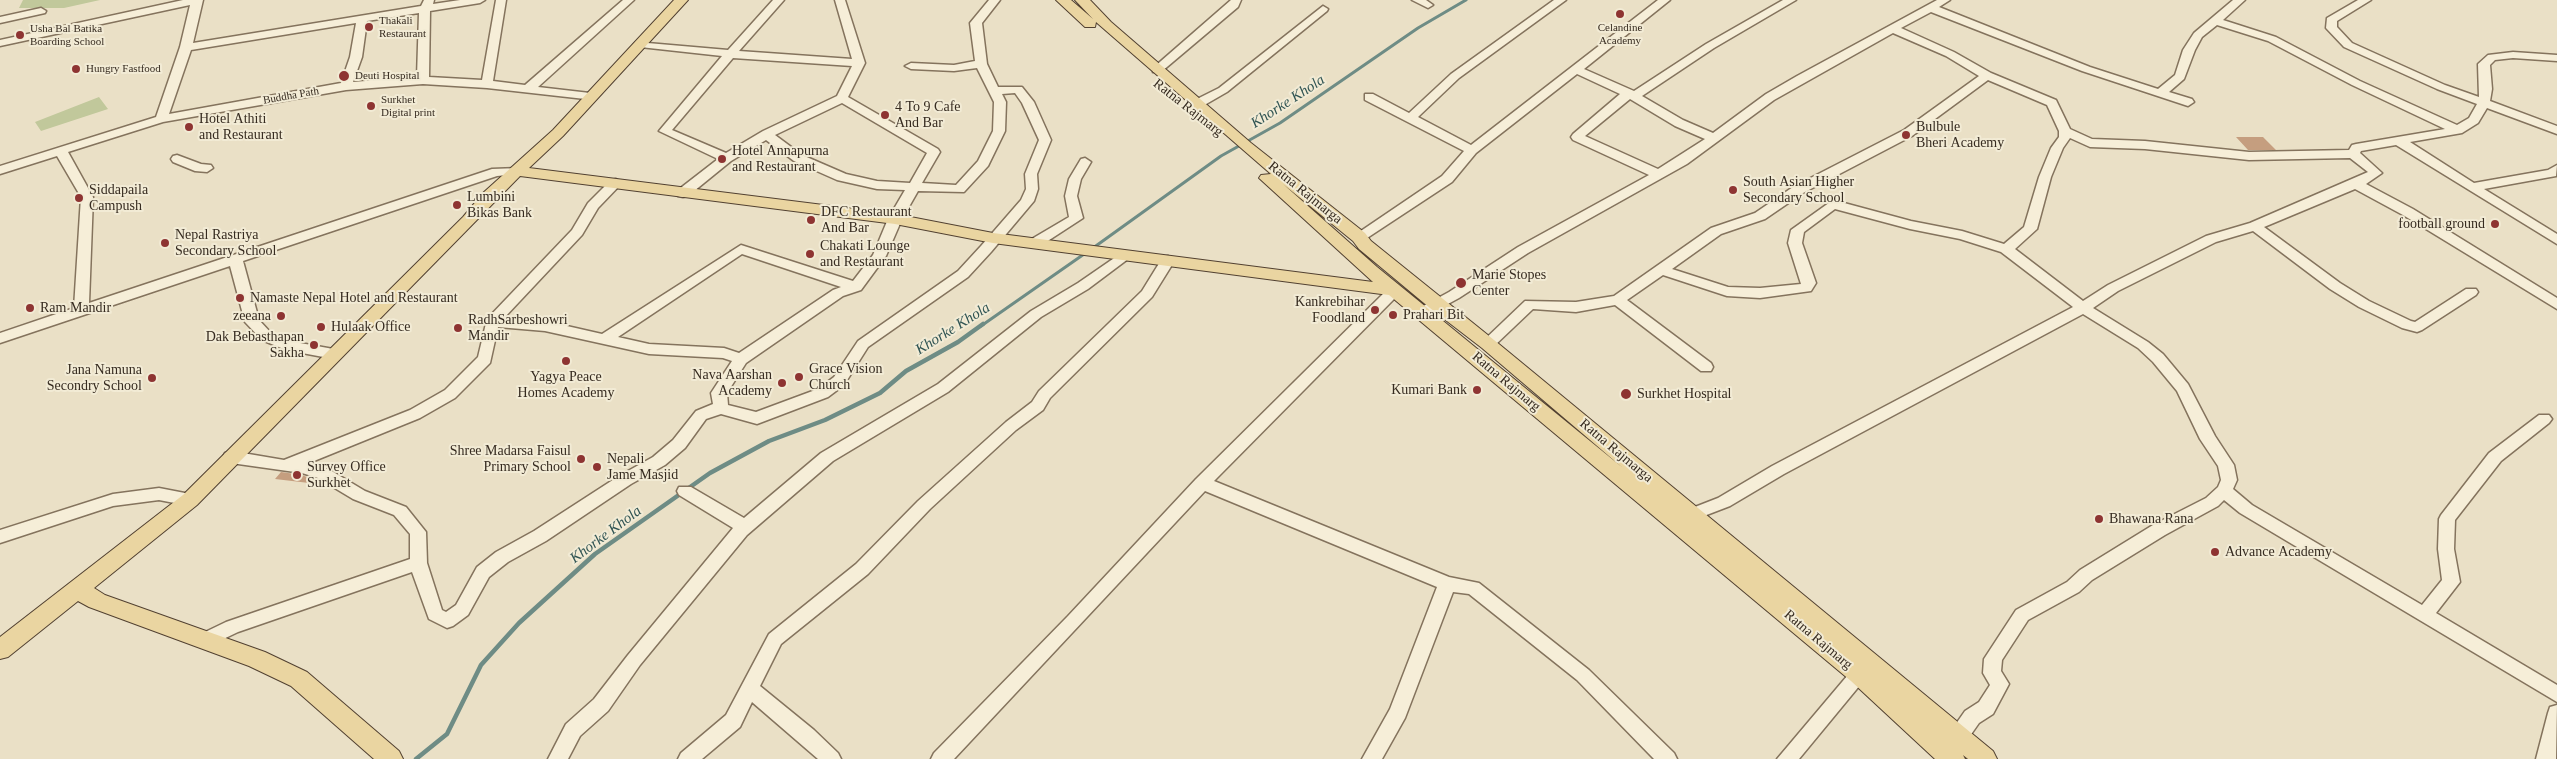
<!DOCTYPE html>
<html>
<head>
<meta charset="utf-8">
<style>
	body { margin:0 }
	canvas { display:block; background:#eae0c6 }
</style>
</head>
<body>
<canvas width="2557" height="759"></canvas>
<script>
const c = document.querySelector('canvas').getContext('2d');
c.lineJoin = 'round';
function fill(path, color) {
  c.fillStyle = color;
  c.fill(path, 'evenodd');
}
function poly(rows) {
  const path = new Path2D();
  for (const r of rows) {
    path.moveTo(r[0], r[1]);
    for (let i = 2; i < r.length; i += 2) path.lineTo(r[i], r[i + 1]);
  }
  return path;
}
function trace(path, color, width, dash) {
  c.strokeStyle = color;
  c.lineWidth = width;
  c.lineCap = dash ? 'butt' : 'round';
  c.setLineDash(dash || []);
  c.stroke(path);
}
function drawText(font, color, halo, rows, align = 'center') {
  c.font = font + ' Georgia,serif';
  c.lineWidth = 4;
  c.setLineDash([]);
  c.textBaseline = 'middle';
  c.strokeStyle = halo;
  c.fillStyle = color;
  for (const [text, x, y, turn = 0] of rows) {
    c.save();
    c.translate(x, y);
    c.rotate((+turn || 0) * Math.PI / 180);
    c.textAlign = isNaN(turn) ? turn : align;
    if (halo) c.strokeText(text, 0, 0);
    c.fillText(text, 0, 0);
    c.restore();
  }
}
fill(poly([
	[23,0,100,0,64,8,19,8],
	[99,97,108,109,41,131,35,122]
]), '#c1c89b');
trace(poly([
	[1093,248,1221,156,1280,123,1418,28,1466,0],
	[981,326,1087,252]
]), '#6e8c85', 3);
trace(poly([
	[416,759,447,734,481,665,519,623,595,554,710,473,769,441,825,420,880,393,906,371,958,342,983,324]
]), '#6e8c85', 4.5);
fill(poly([
	[2236,137,2263,137,2276,150,2248,150],
	[281,472,302,475,326,485,275,479]
]), '#c59e7f');
const minor = poly([
	[183,0,203,0,193,43,421,6,424,0,434,0,433,4,460,0,485,0,480,3,430,11,429,77,482,80,496,0,506,0,493,81,525,85,623,0,634,0,538,87,590,93,594,94,594,100,487,88,423,84,346,90,163,122,68,152,93,197,89,303,492,169,519,168,521,171,519,174,497,176,243,261,259,320,272,334,289,341,339,350,341,354,339,358,334,359,286,350,262,340,245,322,230,266,0,343,0,333,74,308,81,197,57,156,0,174,0,166,156,117,180,47,190,5,0,46,0,40,183,0],
	[419,13,417,77,353,82,362,57,367,21,419,13],
	[356,23,350,57,341,83,169,114,191,50,356,23],
	[773,0,784,0,739,51,852,59,835,0,845,0,865,63,848,97,938,149,940,152,922,183,956,185,978,161,993,131,994,102,977,68,954,71,911,69,905,66,911,63,954,65,975,61,970,23,989,0,1000,0,982,23,987,64,998,87,1022,87,1034,102,1051,140,1037,174,1038,189,1034,201,991,252,968,277,868,347,844,385,828,397,757,424,721,414,706,419,685,448,665,465,631,484,546,541,508,562,489,577,468,615,453,626,447,628,429,619,412,572,238,632,211,645,205,647,199,645,196,640,199,635,226,622,410,559,410,534,394,515,353,499,318,478,302,473,231,463,225,461,223,457,225,453,231,451,284,460,410,410,445,390,478,357,487,319,572,230,588,203,611,180,616,179,622,183,598,208,582,235,504,318,545,321,602,334,741,245,853,281,873,255,888,219,905,190,877,189,837,180,794,161,766,140,731,161,688,196,683,197,678,196,677,193,678,190,718,159,659,131,722,56,640,47,634,44,636,42,728,50,773,0],
	[733,58,852,66,837,96,763,131,726,153,672,130,733,58],
	[1015,93,1022,103,1039,140,1025,174,1026,189,1021,200,981,246,958,271,858,341,834,377,818,389,756,412,728,405,727,393,746,363,843,296,861,290,886,256,902,219,918,191,964,192,988,166,1005,131,1006,102,1002,94,1015,93],
	[842,103,927,153,910,183,877,181,846,174,802,155,775,135,842,103],
	[742,254,841,287,833,290,739,353,724,348,649,344,618,337,742,254],
	[498,327,545,331,649,354,723,358,732,361,711,393,713,404,696,411,673,440,653,457,619,476,534,531,496,552,477,567,456,605,446,612,442,610,427,563,426,532,406,507,365,491,330,470,309,463,420,418,455,398,490,363,498,327],
	[1231,0,1241,0,1238,7,1161,72,1153,72,1153,68,1231,0],
	[1412,0,1426,0,1433,5,1428,8,1412,0],
	[1554,0,1566,0,1459,78,1418,117,1471,145,1658,0,1670,0,1584,69,1634,91,1706,44,1783,0,1796,0,1714,48,1642,96,1683,120,1713,133,1766,94,1797,76,1937,0,1950,0,1939,7,2090,67,2158,89,2175,75,2183,50,2194,33,2233,0,2245,0,2223,20,2276,37,2360,81,2457,125,2469,118,2477,104,2437,89,2344,47,2326,28,2327,18,2358,0,2371,0,2337,21,2337,27,2352,43,2445,85,2479,97,2478,64,2488,55,2513,52,2557,55,2557,61,2513,58,2495,60,2490,65,2492,89,2490,101,2557,126,2557,134,2487,108,2478,123,2462,133,2410,142,2474,183,2548,170,2557,165,2556,176,2484,189,2557,234,2557,244,2396,145,2361,151,2360,153,2382,173,2366,184,2413,209,2557,298,2557,309,2403,215,2355,189,2264,227,2340,283,2369,301,2411,321,2415,322,2466,289,2476,289,2478,292,2476,295,2422,330,2417,332,2402,328,2359,307,2330,289,2253,231,2216,242,2118,291,2093,308,2148,342,2163,354,2188,384,2215,436,2234,465,2237,480,2233,489,2252,505,2422,605,2442,580,2438,549,2439,519,2441,515,2489,453,2539,415,2549,415,2552,419,2549,423,2501,461,2455,520,2454,549,2460,582,2436,613,2557,685,2557,702,2240,513,2224,500,2218,506,2165,535,2092,580,2079,592,2028,620,2002,660,2001,671,2009,684,1993,714,1979,723,1965,743,1958,745,1951,743,1949,737,1951,731,1965,711,1979,702,1990,685,1983,673,1984,659,2016,610,2067,582,2080,570,2153,525,2206,498,2218,487,2221,480,2218,466,2200,439,2177,391,2153,362,2138,348,2083,314,1784,474,1730,506,1683,524,1677,522,1675,518,1677,514,1718,498,1772,466,2073,307,2001,252,1960,239,1910,229,1835,209,1804,232,1802,243,1816,283,1811,291,1760,298,1727,296,1663,275,1627,300,1711,363,1713,367,1711,371,1701,371,1615,305,1576,312,1533,309,1493,347,1483,347,1481,344,1483,341,1525,301,1576,302,1614,296,1711,228,1755,213,1793,187,1904,130,1979,76,1946,56,1893,33,1774,100,1687,164,1528,253,1459,298,1426,316,1416,316,1414,313,1416,310,1449,292,1518,247,1649,175,1573,140,1571,137,1573,134,1620,94,1577,74,1476,153,1452,182,1364,240,1359,241,1352,237,1442,176,1464,151,1365,100,1365,94,1373,94,1409,113,1451,74,1554,0],
	[1931,12,2082,71,2188,106,2194,102,2192,99,2169,92,2184,79,2195,50,2202,37,2217,25,2268,41,2352,85,2445,129,2356,144,2352,145,2349,150,2249,152,2145,141,2092,139,2070,129,2056,100,1991,73,1954,52,1901,28,1931,12],
	[1988,80,2047,105,2059,131,2059,137,2051,148,2039,177,2024,227,2004,244,1962,231,1911,221,1833,200,1791,230,1788,243,1801,284,1760,288,1728,287,1672,269,1721,234,1765,219,1803,193,1912,136,1988,80],
	[1630,99,1675,126,1705,139,1658,169,1585,136,1630,99],
	[2070,138,2090,147,2145,149,2249,160,2350,158,2368,172,2250,223,2206,236,2108,285,2083,301,2015,249,2037,229,2051,177,2063,148,2070,138],
	[1323,6,1328,9,1327,11,1227,92,1201,107,1193,107,1193,101,1219,88,1323,6],
	[41,8,46,11,45,13,0,23,0,17,41,8],
	[177,155,201,164,211,165,213,168,207,172,195,171,173,162,171,159,173,156,177,155],
	[1085,158,1091,162,1081,179,1077,196,1083,218,1040,246,1030,246,1028,243,1030,240,1069,217,1065,196,1069,179,1081,159,1085,158],
	[1123,252,1128,253,1130,256,1128,259,1088,289,1041,317,948,392,833,461,747,535,640,665,608,711,580,736,568,759,548,759,566,724,594,699,628,655,733,528,679,495,677,491,679,487,691,487,744,518,821,453,938,384,1031,311,1078,283,1123,252],
	[1168,256,1175,260,1152,297,1050,398,1043,410,1016,430,930,509,868,574,781,644,760,686,814,730,838,753,841,759,818,759,752,702,740,727,702,759,678,759,681,753,726,715,769,634,856,564,918,501,1006,422,1032,402,1039,391,1142,291,1163,257,1168,256],
	[1395,285,1402,290,1400,293,1214,481,1449,577,1479,583,1589,670,1674,753,1677,759,1654,759,1577,680,1469,594,1453,592,1405,718,1382,759,1362,759,1390,709,1437,587,1205,491,954,759,931,759,934,753,1068,616,1196,479,1390,287,1395,285],
	[159,488,190,494,196,496,198,500,196,504,190,506,159,500,113,506,0,543,0,530,113,494,159,488],
	[1859,666,1865,669,1868,674,1865,679,1799,759,1777,759,1853,669,1859,666],
	[2557,705,2556,759,2536,759,2548,713,2550,707,2557,705]
]);
const major = poly([
	[674,0,688,0,563,136,529,168,895,214,993,233,1373,282,1259,178,1261,175,1271,174,1096,22,1095,27,1085,27,1056,0,1071,0,1093,19,1075,0,1090,0,1111,22,1251,143,1365,233,1371,241,1494,340,1993,751,1997,759,1968,759,1963,755,1965,759,1935,759,1851,681,1389,295,993,243,895,224,520,176,197,505,94,588,105,595,265,652,307,672,399,751,403,759,374,759,291,686,249,666,89,607,78,601,8,657,0,659,0,637,183,495,463,217,483,193,553,130,674,0],
	[1283,184,1353,241,1359,249,1430,308,1482,348,1623,468,1377,267,1283,184]
]);
trace(minor, '#84735d', 3);
trace(major, '#524131', 2);
fill(minor, '#f6eed8');
fill(major, '#ead5a1');
for (const [x, y, r, color] of [
	[1620,14,5,"#8e3432"],
	[369,27,5,"#8e3432"],
	[20,35,5,"#8e3432"],
	[76,69,5,"#8e3432"],
	[344,76,6,"#8e3432"],
	[371,106,5,"#8e3432"],
	[885,115,5,"#8e3432"],
	[189,127,5,"#8e3432"],
	[1906,135,5,"#8e3432"],
	[722,159,5,"#8e3432"],
	[1733,190,5,"#8e3432"],
	[79,198,5,"#8e3432"],
	[457,205,5,"#8e3432"],
	[811,220,5,"#8e3432"],
	[2495,224,5,"#8e3432"],
	[165,243,5,"#8e3432"],
	[810,254,5,"#8e3432"],
	[1461,283,6,"#8e3432"],
	[240,298,5,"#8e3432"],
	[30,308,5,"#8e3432"],
	[1375,310,5,"#8e3432"],
	[1393,315,5,"#8e3432"],
	[281,316,5,"#8e3432"],
	[321,327,5,"#8e3432"],
	[458,328,5,"#8e3432"],
	[314,345,5,"#8e3432"],
	[566,361,5,"#8e3432"],
	[799,377,5,"#8e3432"],
	[152,378,5,"#8e3432"],
	[782,383,5,"#8e3432"],
	[1477,390,5,"#8e3432"],
	[1626,394,6,"#8e3432"],
	[581,459,5,"#8e3432"],
	[597,467,5,"#8e3432"],
	[297,475,5,"#8e3432"],
	[2099,519,5,"#8e3432"],
	[2215,552,5,"#8e3432"]
]) {
  const dot = new Path2D();
  dot.arc(x, y, r, 0, 2 * Math.PI);
  c.fillStyle = color;
  c.fill(dot);
  trace(dot, '#f2ebd5', 2);
}
drawText('11px', '#362b20', '#f2ebd5', [
	["Thakali",379,21],
	["Restaurant",379,34],
	["Celandine",1620,28,"center"],
	["Academy",1620,41,"center"],
	["Usha Bal Batika",30,29],
	["Boarding School",30,42],
	["Hungry Fastfood",86,69],
	["Deuti Hospital",355,76],
	["Surkhet",381,100],
	["Digital print",381,113]
], 'left');
drawText('11px', '#362b20', '#f2ebd5', [
	["Buddha Path",291,96,-10]
]);
drawText('14px', '#362b20', '#f2ebd5', [
	["4 To 9 Cafe",895,107],
	["And Bar",895,123],
	["Hotel Athiti",199,119],
	["and Restaurant",199,135],
	["Bulbule",1916,127],
	["Bheri Academy",1916,143],
	["Hotel Annapurna",732,151],
	["and Restaurant",732,167],
	["South Asian Higher",1743,182],
	["Secondary School",1743,198],
	["Siddapaila",89,190],
	["Campush",89,206],
	["Lumbini",467,197],
	["Bikas Bank",467,213],
	["DFC Restaurant",821,212],
	["And Bar",821,228],
	["football ground",2485,224,"right"],
	["Nepal Rastriya",175,235],
	["Secondary School",175,251],
	["Chakati Lounge",820,246],
	["and Restaurant",820,262],
	["Marie Stopes",1472,275],
	["Center",1472,291],
	["Namaste Nepal Hotel and Restaurant",250,298],
	["Kankrebihar",1365,302,"right"],
	["Foodland",1365,318,"right"],
	["Ram Mandir",40,308],
	["Prahari Bit",1403,315],
	["zeeana",271,316,"right"],
	["RadhSarbeshowri",468,320],
	["Mandir",468,336],
	["Hulaak Office",331,327],
	["Dak Bebasthapan",304,337,"right"],
	["Sakha",304,353,"right"],
	["Grace Vision",809,369],
	["Church",809,385],
	["Jana Namuna",142,370,"right"],
	["Secondry School",142,386,"right"],
	["Nava Aarshan",772,375,"right"],
	["Academy",772,391,"right"],
	["Yagya Peace",566,377,"center"],
	["Homes Academy",566,393,"center"],
	["Kumari Bank",1467,390,"right"],
	["Surkhet Hospital",1637,394],
	["Shree Madarsa Faisul",571,451,"right"],
	["Primary School",571,467,"right"],
	["Nepali",607,459],
	["Jame Masjid",607,475],
	["Survey Office",307,467],
	["Surkhet",307,483],
	["Bhawana Rana",2109,519],
	["Advance Academy",2225,552]
], 'left');
drawText('14px', '#362b20', '#f2ebd5', [
	["Ratna Rajmarg",1188,108,38],
	["Ratna Rajmarga",1305,193,39],
	["Ratna Rajmarg",1506,382,40],
	["Ratna Rajmarga",1616,451,40],
	["Ratna Rajmarg",1818,640,40]
]);
drawText('italic 15px', '#305453', '#f2ebd5', [
	["Khorke Khola",1288,102,-33],
	["Khorke Khola",953,329,-32],
	["Khorke Khola",606,535,-37]
]);
</script>
</body>
</html>
